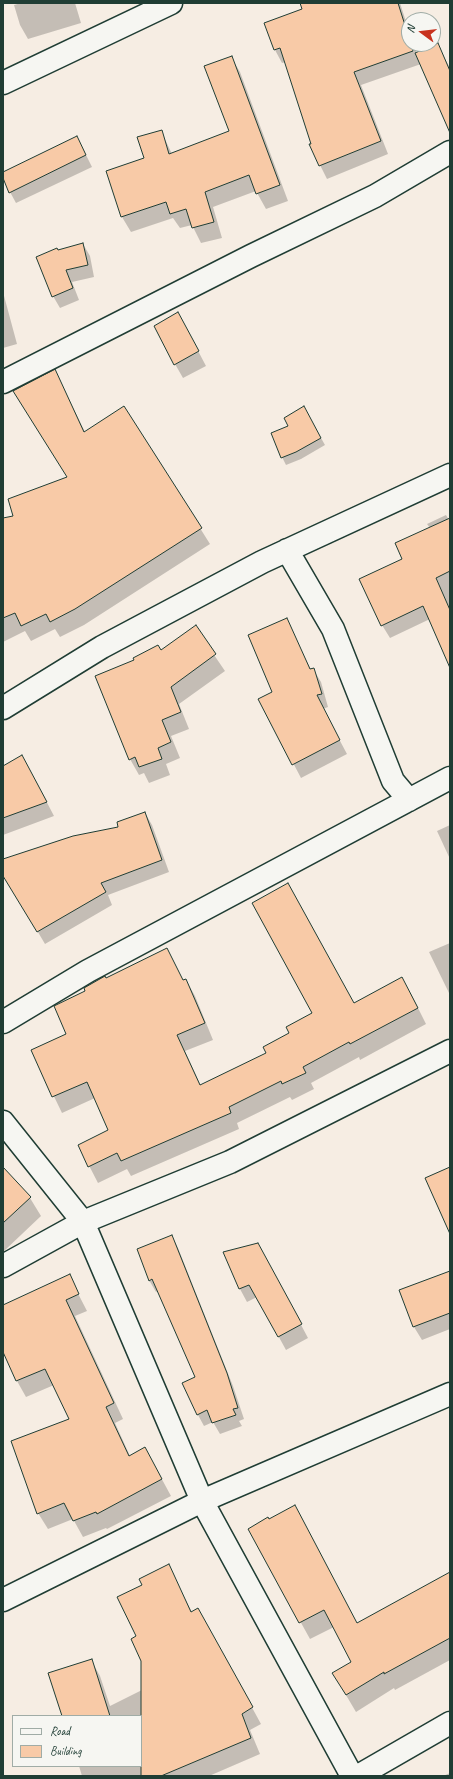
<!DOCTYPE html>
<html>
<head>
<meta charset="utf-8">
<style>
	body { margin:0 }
	#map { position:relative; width:453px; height:1779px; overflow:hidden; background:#f6ede3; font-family:Caveat,sans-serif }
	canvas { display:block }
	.frame { position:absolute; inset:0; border:4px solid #1f3d34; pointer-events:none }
	.legend { position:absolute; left:12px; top:1715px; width:130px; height:52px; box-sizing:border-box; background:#f6f6f2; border:1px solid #a0aca6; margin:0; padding:5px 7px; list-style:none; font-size:12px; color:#1f3d34 }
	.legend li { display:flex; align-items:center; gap:8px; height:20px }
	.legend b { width:20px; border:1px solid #a0aca6 }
	.north { position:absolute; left:401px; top:12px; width:40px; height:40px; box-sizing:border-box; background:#f6f6f2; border:1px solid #a0aca6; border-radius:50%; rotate:285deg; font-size:11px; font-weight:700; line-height:16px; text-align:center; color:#1f3d34 }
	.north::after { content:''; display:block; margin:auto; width:14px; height:18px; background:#c8321e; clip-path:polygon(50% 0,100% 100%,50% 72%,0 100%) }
</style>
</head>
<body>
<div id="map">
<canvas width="453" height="1779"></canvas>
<div class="frame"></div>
<ul class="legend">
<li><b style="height:5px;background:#f6f6f2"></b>Road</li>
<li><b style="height:11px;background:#f8caa7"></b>Building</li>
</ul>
<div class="north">N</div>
</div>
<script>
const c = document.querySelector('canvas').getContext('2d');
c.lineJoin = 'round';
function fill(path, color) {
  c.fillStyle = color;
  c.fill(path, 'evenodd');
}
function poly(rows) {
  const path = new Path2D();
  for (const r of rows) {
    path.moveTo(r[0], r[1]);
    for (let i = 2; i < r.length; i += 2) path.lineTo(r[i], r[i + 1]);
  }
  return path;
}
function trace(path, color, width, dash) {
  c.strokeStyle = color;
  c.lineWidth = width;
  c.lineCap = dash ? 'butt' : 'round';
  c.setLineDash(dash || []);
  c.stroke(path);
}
fill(poly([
	[21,3,75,3,81,23,28,39,20,25,14,5],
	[301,3,400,3,409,31,409,44,413,44,417,54,437,44,450,68,450,119,421,64,361,85,388,154,327,179,310,145,312,144,286,62,282,63,275,50,265,23,303,9],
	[231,57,240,72,288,201,266,209,256,191,213,207,222,238,201,243,192,225,180,228,173,218,131,232,122,217,107,171,145,158,161,131,172,154,230,132],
	[83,149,92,167,16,203,10,192,3,173],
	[83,244,90,256,94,277,72,282,79,300,60,308,53,296,57,251],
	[3,292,17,344,3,348],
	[186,328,206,366,183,378,175,364],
	[55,371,85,432,124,407,210,544,84,625,60,637,55,629,31,641,25,631,3,642,3,559,68,478],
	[304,408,325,445,301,459,286,465,282,457,290,427],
	[446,515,450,522,450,666,430,619,390,638,382,625,403,559,430,528,427,524],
	[286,619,311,670,313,669,321,682,328,707,323,709,347,754,301,778,260,700,274,692],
	[195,627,225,671,179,704,189,729,171,736,180,758,166,764,170,775,149,783,144,773,139,775,130,759,160,652],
	[3,767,30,770,54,816,3,835],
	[145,813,152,825,169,872,108,895,112,905,45,944,3,873,3,860,120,828],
	[450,825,450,859,437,831],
	[450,943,450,992,449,993,429,952],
	[106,980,186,980,195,996,213,1040,185,1051,201,1086,267,1053,354,1004,411,994,426,1024,360,1060,359,1057,311,1083,314,1089,292,1100,290,1097,237,1123,239,1129,131,1176,127,1169,98,1183,79,1146,109,1131,95,1098,62,1113,32,1051,68,1034,87,992],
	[3,1168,30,1198,41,1216,3,1252],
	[172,1236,178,1248,233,1386,244,1419,239,1421,242,1426,220,1434,213,1422,204,1426,198,1415,184,1384,196,1377,158,1291,156,1292,149,1280],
	[225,1252,265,1257,308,1338,286,1350,257,1297,247,1302,240,1289],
	[450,1272,450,1329,422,1340,414,1327],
	[69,1276,87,1311,75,1316,123,1419,115,1423,130,1456,145,1448,171,1496,107,1529,106,1528,83,1537,73,1519,48,1529,38,1513,70,1419,54,1385,26,1397,17,1381,3,1349,3,1306],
	[249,1529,357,1624,450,1574,450,1660,395,1690,394,1688,356,1712,343,1690,352,1662,334,1627,310,1639],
	[168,1566,192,1612,207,1625,261,1724,250,1730,260,1754,209,1776,82,1776,79,1766,141,1766,141,1716,63,1716,91,1660,100,1676,110,1706,154,1684,137,1637,143,1585],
	[450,1773,450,1776,443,1776]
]), '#0003');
const building = poly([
	[300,3,398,3,409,38,409,44,411,44,413,51,354,72,381,141,319,166,309,144,311,144,280,48,274,50,264,23,302,9,300,3],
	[438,43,450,71,450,133,415,53,438,43],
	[232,56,280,185,256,194,249,175,205,192,214,222,192,228,186,209,170,214,166,202,121,217,106,171,144,158,137,137,162,130,169,154,229,131,204,66,232,56],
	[77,136,86,155,9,193,3,178,3,172,77,136],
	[83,243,88,265,66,270,73,288,52,297,36,257,57,248,58,250,83,243],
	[178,312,199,351,174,365,154,326,178,312],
	[55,369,84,432,124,406,202,528,75,609,50,622,46,614,21,626,15,613,3,618,3,518,13,516,8,499,67,477,13,391,55,369],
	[304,406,321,438,296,452,281,458,271,433,288,426,284,418,304,406],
	[450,518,450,571,436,578,450,610,450,668,423,606,381,626,359,579,402,559,395,543,450,518],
	[287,618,310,669,314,668,322,694,317,695,340,740,292,765,258,699,272,692,248,635,287,618],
	[196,625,216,654,171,687,181,712,162,720,171,742,158,748,162,759,139,767,135,757,129,760,95,676,134,660,133,658,158,645,161,650,196,625],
	[22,755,47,802,3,818,3,766,22,755],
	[145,812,162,860,101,883,106,892,37,932,3,876,3,859,73,836,118,827,117,822,145,812],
	[288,883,354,1003,402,977,418,1008,350,1044,349,1042,303,1067,306,1073,282,1084,281,1081,229,1107,231,1113,121,1161,117,1153,88,1167,78,1145,108,1130,87,1082,52,1097,31,1050,66,1034,54,1006,85,991,84,988,105,976,106,978,167,948,183,980,186,979,205,1023,177,1035,200,1085,266,1053,263,1047,289,1033,286,1027,312,1013,252,903,288,883],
	[3,1167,31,1197,3,1223,3,1167],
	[450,1167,450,1234,425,1178,450,1167],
	[172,1235,227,1373,238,1408,233,1409,236,1415,212,1423,207,1410,197,1415,182,1383,195,1377,152,1279,149,1281,137,1249,172,1235],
	[258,1243,302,1324,278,1337,249,1285,239,1289,223,1252,258,1243],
	[450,1271,450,1313,413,1327,399,1290,450,1271],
	[70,1274,79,1294,66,1300,114,1403,106,1407,129,1456,145,1447,162,1479,97,1514,96,1512,73,1521,64,1503,37,1514,11,1441,69,1419,45,1369,16,1381,3,1352,3,1305,70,1274],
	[295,1505,357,1623,450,1572,450,1638,384,1674,384,1672,346,1695,332,1673,351,1662,324,1610,299,1623,248,1529,268,1517,269,1519,295,1505],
	[169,1564,191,1612,198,1608,253,1707,242,1714,251,1738,161,1776,141,1776,141,1661,131,1639,136,1636,117,1597,142,1585,139,1579,169,1564],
	[92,1659,110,1716,62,1716,48,1673,92,1659]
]);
fill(building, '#f8caa7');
trace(building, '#1f3d34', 1);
const minor = poly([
	[3,83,171,3],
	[3,382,251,256,375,196,450,152],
	[287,550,333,629,393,781,409,800],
	[3,708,102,647,262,562,450,475],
	[3,1022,88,971,450,778],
	[3,1122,83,1222,202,1501,352,1776],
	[3,1266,83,1222,230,1162,450,1051],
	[3,1600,202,1501,450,1394],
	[358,1776,450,1723]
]);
trace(minor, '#1f3d34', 25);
trace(minor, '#f6f6f2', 22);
</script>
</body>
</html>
